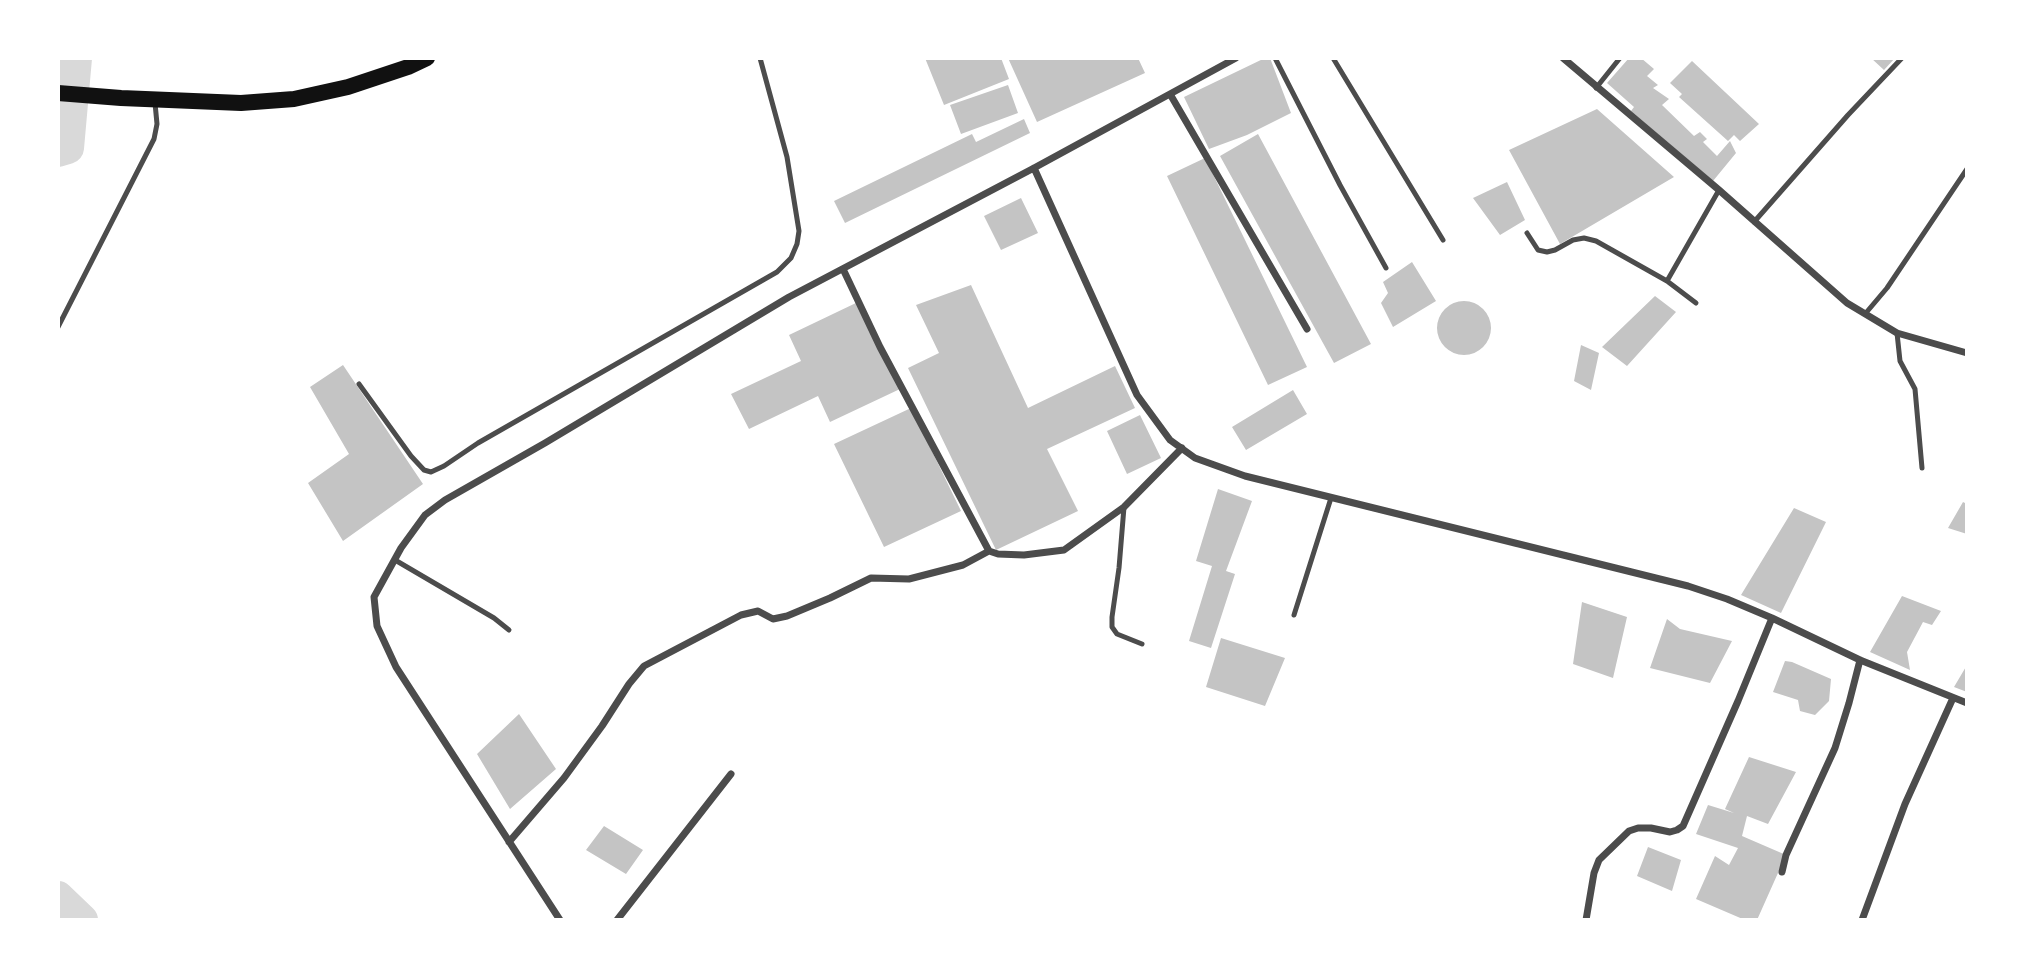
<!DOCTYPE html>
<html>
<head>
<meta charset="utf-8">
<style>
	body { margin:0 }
	#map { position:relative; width:2025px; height:978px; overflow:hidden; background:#fff; font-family:"Sofia Sans Condensed",sans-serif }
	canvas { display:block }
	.frame { position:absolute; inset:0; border:60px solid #fff; pointer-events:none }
</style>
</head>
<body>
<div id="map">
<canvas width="2025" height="978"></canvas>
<div class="frame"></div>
</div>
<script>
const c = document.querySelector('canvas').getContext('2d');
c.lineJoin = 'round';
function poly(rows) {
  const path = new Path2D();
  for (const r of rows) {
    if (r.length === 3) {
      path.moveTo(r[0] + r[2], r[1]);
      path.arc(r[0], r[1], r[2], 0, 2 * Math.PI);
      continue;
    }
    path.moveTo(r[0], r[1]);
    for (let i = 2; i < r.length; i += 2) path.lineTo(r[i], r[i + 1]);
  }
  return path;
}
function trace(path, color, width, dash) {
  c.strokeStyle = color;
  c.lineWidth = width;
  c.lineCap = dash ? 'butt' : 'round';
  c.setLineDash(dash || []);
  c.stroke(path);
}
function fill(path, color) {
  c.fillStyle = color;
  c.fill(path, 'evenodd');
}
trace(poly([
	[58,151,68,148,76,58],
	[58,897,82,920]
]), '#d9d9d9', 32);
fill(poly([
	[925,58,1001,58,1009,79,944,105],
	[1008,58,1138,58,1145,73,1037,122],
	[1265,58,1270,58,1291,113,1247,135,1209,149,1184,97],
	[1629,58,1641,58,1654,69,1647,76,1658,85,1653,88,1669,99,1662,105,1694,136,1700,132,1707,139,1703,142,1717,156,1730,141,1736,153,1713,181,1631,111,1634,107,1607,83],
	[1871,58,1895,58,1884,70],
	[1692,61,1759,124,1740,141,1734,135,1728,141,1679,97,1682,94,1670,83],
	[1008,85,1018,113,961,134,950,105],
	[1597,109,1674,177,1560,244,1509,150],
	[1024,119,1030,133,845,223,834,201,972,134,976,142],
	[1258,134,1371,344,1334,363,1220,156],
	[1205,158,1307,367,1268,385,1167,176],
	[1507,182,1525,220,1500,235,1473,198],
	[1021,198,1038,233,1001,250,984,216],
	[1412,262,1436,301,1393,327,1381,303,1388,293,1383,282],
	[971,285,1028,408,1115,366,1135,408,1047,449,1078,511,996,550,908,368,939,353,916,305],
	[1655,296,1676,312,1627,366,1602,347],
	[1464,328,27],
	[858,302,900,389,830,422,818,396,749,429,731,394,801,361,789,335],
	[1581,345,1599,353,1591,390,1574,381],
	[343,365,423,484,343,541,308,483,349,454,310,387],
	[1293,390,1307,414,1246,450,1232,427],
	[911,408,961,511,884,547,834,444],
	[1140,415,1161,458,1127,474,1107,431],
	[1218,489,1252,501,1226,571,1235,574,1211,648,1189,641,1212,566,1196,561],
	[1963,502,1967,504,1967,534,1948,528],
	[1794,508,1826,522,1781,613,1741,595],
	[1902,596,1941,611,1932,625,1923,622,1907,652,1910,670,1870,652],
	[1582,602,1627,617,1613,678,1573,664],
	[1667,619,1680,629,1732,641,1710,683,1650,668],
	[1221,638,1285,658,1265,706,1206,687],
	[1785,661,1792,662,1831,679,1829,701,1815,715,1800,711,1798,700,1773,692],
	[1967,665,1967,692,1954,687],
	[519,714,556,769,510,809,477,754],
	[1749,757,1796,772,1768,824,1747,816,1742,836,1786,855,1757,920,1745,920,1696,899,1715,856,1729,865,1738,848,1696,834,1708,805,1734,813,1725,809],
	[604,826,643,850,626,874,586,850],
	[1648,847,1681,860,1672,891,1637,876]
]), '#c4c4c4');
trace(poly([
	[1275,58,1340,185,1386,268],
	[1333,58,1443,240],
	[1596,88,1620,58],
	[1754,222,1848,115,1902,58],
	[1527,233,1538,250,1547,252,1555,250,1573,240,1584,238,1596,241,1667,281,1719,190],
	[1667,281,1696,303],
	[1865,314,1887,288,1967,169],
	[58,327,154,139,157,124,155,103],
	[1897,333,1900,361,1915,389,1922,468],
	[359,384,411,456,424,470,431,472,444,466,478,443,777,272,791,258,797,244,799,231,787,157,760,58],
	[1124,507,1119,568,1112,617,1112,627,1117,634,1142,644],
	[395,560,494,618,509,630],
	[1294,615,1331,498]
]), '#4c4c4c', 5);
trace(poly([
	[1563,58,1719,190,1847,303,1897,333,1967,353],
	[1170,94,1307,329],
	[1034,168,1137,395,1170,440,1195,458,1245,476,1688,586,1727,599,1772,618,1860,660,1967,703],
	[843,269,880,347,989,551,998,554,1024,555,1064,550,1124,507,1182,448],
	[509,842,564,778,602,726,629,684,644,666,741,615,758,611,773,619,787,616,830,598,871,578,909,579,963,565,989,551],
	[1782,872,1786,855,1835,748,1849,703,1860,660],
	[560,920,396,667,377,626,374,597,401,548,425,515,445,500,545,443,789,297,1034,168,1236,58],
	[617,920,731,774],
	[1586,920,1594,873,1599,860,1629,831,1638,828,1651,828,1670,832,1677,830,1683,826,1738,701,1772,618],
	[1862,920,1905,804,1953,698]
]), '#4c4c4c', 7);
trace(poly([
	[58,93,121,98,241,103,294,99,348,87,408,67,427,58]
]), '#111', 16);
</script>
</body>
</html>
